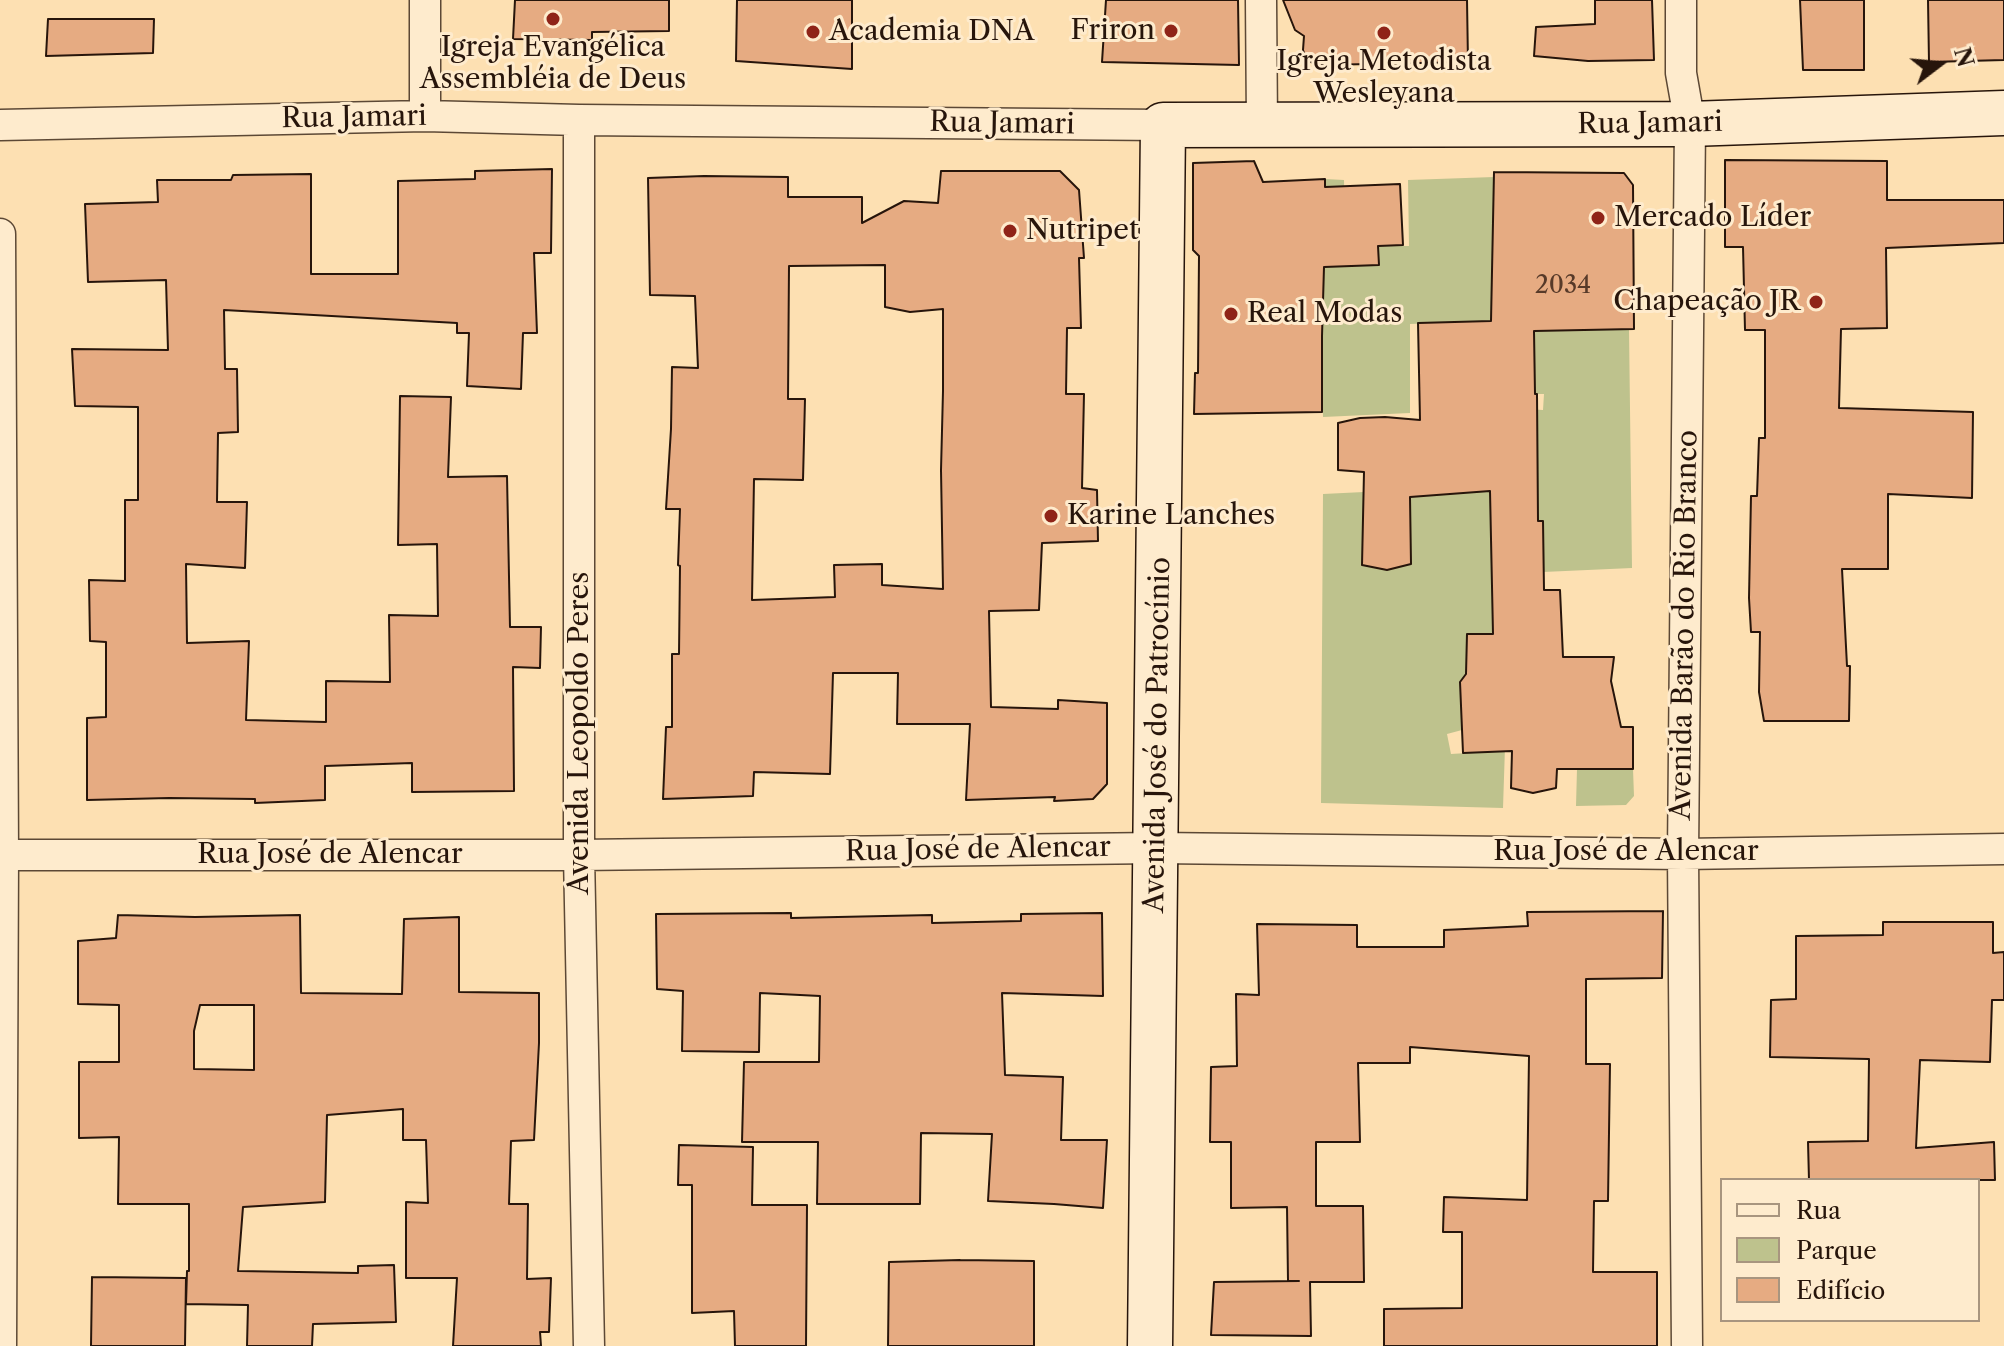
<!DOCTYPE html>
<html>
<head>
<meta charset="utf-8">
<style>
	body { margin:0 }
	#map { position:relative; width:2004px; height:1346px; overflow:hidden; background:#fde0b2; font-family:"Libre Caslon Text",serif }
	canvas { display:block }
	.legend { position:absolute; left:1720px; top:1178px; width:260px; height:144px; box-sizing:border-box; background:#feebcd; border:2px solid #a8957f; margin:0; padding:10px 14px; list-style:none; font-size:24px; color:#27150b }
	.legend li { display:flex; align-items:center; gap:16px; height:40px }
	.legend b { width:40px; border:2px solid #a8957f }
	.north { position:absolute; left:1900px; top:24px; width:80px; height:80px; -webkit-text-stroke:6px #feebcd; paint-order:stroke; rotate:74deg; font-size:22px; font-weight:700; line-height:32px; text-align:center; color:#27150b }
	.north::after { content:''; display:block; margin:auto; width:28px; height:36px; background:#27150b; clip-path:polygon(50% 0,100% 100%,50% 72%,0 100%) }
</style>
</head>
<body>
<div id="map">
<canvas width="2004" height="1346"></canvas>
<ul class="legend">
<li><b style="height:10px;background:#feebcd"></b>Rua</li>
<li><b style="height:22px;background:#bec28d"></b>Parque</li>
<li><b style="height:22px;background:#e6ab82"></b>Edifício</li>
</ul>
<div class="north">N</div>
</div>
<script>
const c = document.querySelector('canvas').getContext('2d');
c.lineJoin = 'round';
function fill(path, color) {
  c.fillStyle = color;
  c.fill(path, 'evenodd');
}
function poly(rows) {
  const path = new Path2D();
  for (const r of rows) {
    path.moveTo(r[0], r[1]);
    for (let i = 2; i < r.length; i += 2) path.lineTo(r[i], r[i + 1]);
  }
  return path;
}
function trace(path, color, width, dash) {
  c.strokeStyle = color;
  c.lineWidth = width;
  c.lineCap = dash ? 'butt' : 'round';
  c.setLineDash(dash || []);
  c.stroke(path);
}
function drawText(font, color, halo, rows, align = 'center') {
  c.font = font + ' "Libre Caslon Text",serif';
  c.lineWidth = 6;
  c.setLineDash([]);
  c.textBaseline = 'middle';
  c.strokeStyle = halo;
  c.fillStyle = color;
  for (const [text, x, y, turn = 0] of rows) {
    c.save();
    c.translate(x, y);
    c.rotate((+turn || 0) * Math.PI / 180);
    c.textAlign = isNaN(turn) ? turn : align;
    if (halo) c.strokeText(text, 0, 0);
    c.fillText(text, 0, 0);
    c.restore();
  }
}
fill(poly([
	[1494,177,1491,321,1410,324,1410,413,1323,417,1322,336,1325,179,1344,180,1346,266,1378,246,1409,246,1408,180],
	[1629,329,1632,568,1543,572,1543,522,1527,522,1538,490,1538,437,1525,409,1543,410,1544,394,1535,394,1535,375,1523,331],
	[1490,491,1493,634,1467,635,1466,674,1462,730,1447,734,1451,754,1483,752,1505,747,1503,808,1321,803,1323,494,1364,492,1411,563,1410,497],
	[1577,769,1633,769,1634,796,1626,805,1576,806]
]), '#bec28d');
const building = poly([
	[515,0,669,0,669,31,592,32,592,40,513,39,515,0],
	[737,0,852,0,852,69,736,61,737,0],
	[1106,0,1238,0,1239,65,1102,62,1106,0],
	[1283,0,1467,0,1468,62,1321,65,1307,61,1303,50,1304,36,1295,30,1283,0],
	[1595,0,1652,0,1654,60,1588,61,1534,56,1536,27,1595,24,1595,0],
	[1800,0,1864,0,1864,70,1803,70,1800,0],
	[1928,0,2004,0,2004,60,1929,62,1928,0],
	[48,19,154,19,153,53,46,56,48,19],
	[1725,160,1887,161,1887,200,2004,200,2004,243,1886,248,1887,328,1841,329,1839,408,1973,412,1972,498,1888,494,1888,569,1842,569,1847,666,1850,666,1849,721,1764,721,1759,692,1760,632,1751,632,1749,598,1751,496,1757,496,1759,438,1765,438,1765,330,1745,330,1743,247,1725,247,1725,160],
	[1254,161,1263,182,1325,179,1325,187,1400,184,1403,245,1378,246,1379,265,1324,267,1322,336,1322,412,1194,414,1195,373,1198,373,1199,256,1193,250,1193,163,1254,161],
	[552,169,551,253,534,253,537,333,523,333,521,389,467,386,469,333,457,333,457,323,224,310,225,369,237,369,238,432,218,433,217,502,247,502,245,568,186,564,187,643,249,641,246,720,326,722,326,681,390,682,389,615,438,616,437,544,398,545,400,396,451,397,448,477,507,476,510,627,541,627,540,668,513,667,514,791,412,792,412,763,325,766,325,800,255,803,255,799,169,798,87,800,87,718,106,717,106,642,90,641,89,580,125,581,125,500,138,500,138,407,75,406,72,349,168,350,166,280,88,282,85,204,158,202,157,180,231,180,233,175,311,174,311,274,398,274,398,181,475,179,475,171,552,169],
	[941,171,1060,171,1079,190,1084,258,1079,258,1081,328,1067,328,1066,394,1084,394,1082,488,1097,490,1098,541,1042,543,1039,610,989,611,991,707,1058,709,1058,700,1107,703,1107,784,1093,799,1054,801,1055,797,966,800,970,724,897,724,898,673,833,673,830,774,754,772,753,796,663,799,666,727,672,727,672,654,679,654,680,566,678,565,680,509,666,509,671,429,672,367,698,368,695,296,650,295,648,178,704,176,788,177,788,197,862,197,862,223,904,201,938,203,941,171],
	[885,265,885,307,910,312,943,309,943,391,941,470,943,589,882,585,882,564,834,565,835,597,752,600,754,479,803,480,805,399,788,399,789,266,885,265],
	[1494,172,1624,173,1633,185,1634,329,1534,331,1535,394,1537,394,1538,521,1543,521,1544,590,1560,590,1563,657,1614,657,1611,681,1621,727,1633,727,1633,769,1557,769,1556,788,1533,793,1511,788,1512,751,1463,753,1460,682,1466,674,1467,634,1493,634,1490,491,1410,497,1411,564,1387,570,1362,565,1364,472,1338,470,1338,423,1360,418,1385,417,1420,420,1418,323,1491,321,1494,172],
	[1663,911,1662,978,1586,979,1586,1064,1610,1064,1608,1201,1594,1201,1593,1272,1657,1272,1657,1346,1384,1346,1384,1309,1462,1308,1462,1232,1443,1232,1444,1197,1527,1200,1529,1056,1410,1047,1410,1063,1358,1063,1360,1142,1316,1142,1316,1206,1363,1206,1364,1282,1310,1282,1311,1336,1211,1335,1214,1282,1299,1281,1288,1281,1287,1207,1231,1208,1231,1142,1210,1142,1211,1067,1237,1066,1236,994,1259,995,1257,924,1357,925,1357,947,1444,947,1444,930,1528,926,1527,912,1663,911],
	[791,913,791,918,932,915,932,923,1021,921,1021,914,1102,913,1103,996,1002,993,1005,1075,1063,1077,1061,1140,1107,1140,1103,1208,1054,1204,988,1201,992,1134,921,1133,920,1204,817,1204,818,1142,742,1142,744,1062,819,1062,820,996,760,993,759,1052,682,1051,683,991,657,989,656,914,791,913],
	[118,915,195,917,300,915,301,993,402,994,404,919,459,917,459,992,539,993,539,1043,534,1140,511,1141,509,1204,528,1204,527,1279,551,1278,549,1332,540,1332,541,1346,453,1346,457,1278,406,1278,406,1202,428,1203,426,1140,403,1140,403,1109,327,1115,325,1202,243,1207,238,1271,358,1273,358,1266,394,1265,396,1322,313,1324,312,1346,247,1346,248,1305,186,1304,187,1271,189,1271,189,1204,118,1204,119,1137,79,1138,79,1062,119,1062,119,1005,78,1004,78,941,116,938,118,915],
	[200,1005,254,1005,254,1070,194,1069,194,1031,200,1005],
	[1883,922,1993,922,1993,953,2004,952,2004,1000,1992,1000,1990,1062,1920,1060,1916,1148,1994,1142,1995,1180,1809,1180,1808,1142,1868,1141,1869,1059,1770,1057,1771,1000,1796,999,1796,936,1883,935,1883,922],
	[679,1145,753,1147,752,1205,807,1205,806,1346,735,1346,734,1311,692,1313,692,1185,678,1185,679,1145],
	[960,1260,1034,1261,1034,1346,888,1346,889,1262,960,1260],
	[92,1277,186,1278,185,1346,91,1346,92,1277]
]);
fill(building, '#e6ab82');
trace(building, '#27150b', 2);
const street = poly([
	[425,0,425,116],
	[1261,0,1262,125],
	[1681,0,1681,73,1690,124,1683,854,1687,1346],
	[579,120,579,855,589,1346],
	[0,125,425,116,579,120,1163,125],
	[0,234,3,855,1,1346],
	[0,855,579,855,1157,848,1683,854,2004,849]
]);
const secondary = poly([
	[1150,1346,1163,125,1690,124,2004,113]
]);
trace(street, '#5c4835', 33);
trace(secondary, '#27150b', 47);
trace(street, '#feebcd', 30);
trace(secondary, '#feebcd', 44);
for (const [x, y, r, color] of [
	[553,19,8,"#8f2418"],
	[1171,31,8,"#8f2418"],
	[813,32,8,"#8f2418"],
	[1384,33,8,"#8f2418"],
	[1598,218,8,"#8f2418"],
	[1010,231,8,"#8f2418"],
	[1816,302,8,"#8f2418"],
	[1231,314,8,"#8f2418"],
	[1051,516,8,"#8f2418"]
]) {
  const dot = new Path2D();
  dot.arc(x, y, r, 0, 2 * Math.PI);
  c.fillStyle = color;
  c.fill(dot);
  trace(dot, '#feebcd', 3);
}
drawText('24px', '#573a29', null, [
	["2034",1563,286]
]);
drawText('28px', '#27150b', '#feebcd', [
	["Friron",1155,31,"right"],
	["Academia DNA",829,32],
	["Igreja Evangélica",553,48,"center"],
	["Assembléia de Deus",553,80,"center"],
	["Igreja Metodista",1384,62,"center"],
	["Wesleyana",1384,94,"center"],
	["Mercado Líder",1614,218],
	["Nutripet",1026,231],
	["Chapeação JR",1800,302,"right"],
	["Real Modas",1247,314],
	["Karine Lanches",1067,516]
], 'left');
drawText('28px', '#27150b', '#feebcd', [
	["Rua Jamari",354,118,-1],
	["Rua Jamari",1002,124,1],
	["Rua Jamari",1650,124,-1],
	["Avenida Barão do Rio Branco",1685,625,-89],
	["Avenida Leopoldo Peres",580,733,-90],
	["Avenida José do Patrocínio",1158,735,-89],
	["Rua José de Alencar",978,850,-1],
	["Rua José de Alencar",1626,852],
	["Rua José de Alencar",330,855]
]);
</script>
</body>
</html>
